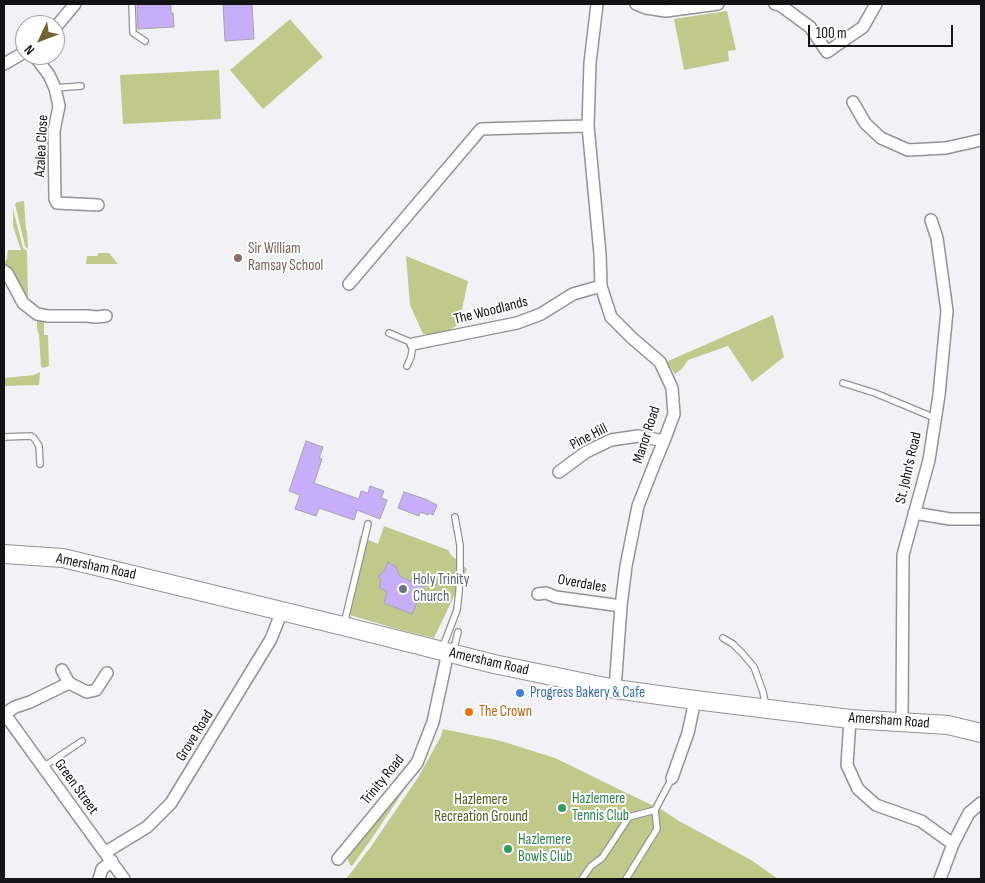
<!DOCTYPE html>
<html>
<head>
<meta charset="utf-8">
<style>
	body { margin:0 }
	#map { position:relative; width:985px; height:883px; overflow:hidden; background:#f2f2f6; font-family:"Sofia Sans Condensed",sans-serif }
	canvas { display:block }
	.frame { position:absolute; inset:0; border:5px solid #131214; pointer-events:none }
	.north { position:absolute; left:15px; top:15px; width:50px; height:50px; box-sizing:border-box; background:#fff; border:1px solid #a1a0a1; border-radius:50%; rotate:227deg; font-size:14px; font-weight:700; line-height:20px; text-align:center; color:#131214 }
	.north::after { content:''; display:block; margin:auto; width:18px; height:22px; background:#706330; clip-path:polygon(50% 0,100% 100%,50% 72%,0 100%) }
	.scale { position:absolute; left:808px; top:25px; width:145px; height:22px; box-sizing:border-box; border:2px solid #131214; border-top:0; padding-left:6px; font-size:15px; line-height:18px; white-space:nowrap; color:#131214; -webkit-text-stroke:4px #fff; paint-order:stroke }
</style>
</head>
<body>
<div id="map">
<canvas width="985" height="883"></canvas>
<div class="frame"></div>
<div class="north">N</div>
<div class="scale">100 m</div>
</div>
<script>
const c = document.querySelector('canvas').getContext('2d');
c.lineJoin = 'round';
function fill(path, color) {
  c.fillStyle = color;
  c.fill(path, 'evenodd');
}
function poly(rows) {
  const path = new Path2D();
  for (const r of rows) {
    path.moveTo(r[0], r[1]);
    for (let i = 2; i < r.length; i += 2) path.lineTo(r[i], r[i + 1]);
  }
  return path;
}
function trace(path, color, width, dash) {
  c.strokeStyle = color;
  c.lineWidth = width;
  c.lineCap = dash ? 'butt' : 'round';
  c.setLineDash(dash || []);
  c.stroke(path);
}
function drawText(font, color, halo, rows, align = 'center') {
  c.font = font + ' "Sofia Sans Condensed",sans-serif';
  c.lineWidth = 4;
  c.setLineDash([]);
  c.textBaseline = 'middle';
  c.strokeStyle = halo;
  c.fillStyle = color;
  for (const [text, x, y, turn = 0] of rows) {
    c.save();
    c.translate(x, y);
    c.rotate((+turn || 0) * Math.PI / 180);
    c.textAlign = isNaN(turn) ? turn : align;
    if (halo) c.strokeText(text, 0, 0);
    c.fillText(text, 0, 0);
    c.restore();
  }
}
fill(poly([
	[727,11,736,50,728,51,729,61,684,70,674,19],
	[290,19,323,57,263,109,230,70],
	[219,70,221,119,123,124,120,75],
	[24,201,26,230,27,231,28,249,25,246,15,204,17,202],
	[13,209,23,248,27,251,28,299,18,280,4,263,7,259,8,250,21,250,13,226],
	[98,253,109,253,118,264,86,264,87,256,98,256],
	[406,256,468,281,459,324,448,331,438,334,423,334,410,305],
	[773,315,784,357,752,382,728,346,688,360,682,369,675,374,669,365,666,362],
	[37,318,44,319,44,335,48,335,49,366,43,368,41,366,39,335,37,330],
	[40,372,39,385,4,386,4,378,34,375],
	[384,526,448,550,451,555,467,569,434,638,401,630,346,614,360,536,378,544],
	[443,729,501,741,555,758,635,797,661,809,679,821,751,860,778,879,346,879,370,848,419,776,441,736],
	[421,765,370,841,352,866,350,865,347,857,395,795]
]), '#c0c98a');
const building = poly([
	[137,4,171,4,171,13,173,13,174,27,138,29,137,4],
	[223,4,252,4,254,39,225,41,223,4],
	[306,441,323,447,319,458,322,459,314,483,359,499,361,491,368,493,370,486,384,491,381,498,387,500,380,519,357,510,354,520,319,508,316,516,295,509,300,495,289,491,306,441],
	[404,492,425,499,437,505,433,515,429,513,428,515,420,512,419,516,398,508,404,492],
	[388,562,396,567,400,576,424,587,412,614,384,603,387,592,379,587,381,581,378,576,385,570,388,562]
]);
fill(building, '#c7aefb');
trace(building, '#a4a3a7', 1);
const service = poly([
	[132,4,133,33,145,41],
	[55,88,81,86],
	[389,333,408,341,413,344,411,357,407,366],
	[843,383,875,393,935,418],
	[4,437,31,436,34,438,39,446,40,464],
	[344,624,368,524],
	[723,638,733,644,743,654,754,667,763,692,766,707],
	[442,649,457,610,459,592,460,570,460,545,455,517],
	[453,652,458,632],
	[43,767,82,741],
	[582,879,591,866,602,858,629,817,655,810],
	[626,879,657,829,655,810,672,778]
]);
const minor = poly([
	[597,4,590,63,588,126,600,254,601,286,611,317,632,338,660,362,672,388,674,414,664,441,656,460,638,506,626,566,621,606,615,689],
	[636,4,646,8,666,11,718,4],
	[775,4,780,5,810,27,827,52,863,27,876,4],
	[55,28,75,4],
	[34,55,49,75,55,88,59,106,54,131,55,199,57,203,98,205],
	[4,64,25,52],
	[853,102,865,123,881,138,908,150,946,148,981,140],
	[4,271,7,273,23,303,37,314,48,316,87,316,96,317,106,316],
	[349,284,481,129,547,127,588,126],
	[413,344,517,323,541,314,573,294,601,286],
	[559,472,586,452,611,440,638,436,664,441],
	[914,513,950,519,981,519],
	[538,594,546,593,556,597,621,606],
	[62,670,69,683],
	[4,713,124,879],
	[4,714,15,707,30,702,69,683,87,692,96,690,107,673],
	[850,719,847,765,858,789,876,805,921,821,953,844,940,879],
	[902,723,903,555,929,460,939,395,947,311,937,238,931,220],
	[672,778,688,733,695,700],
	[953,844,969,813,981,803],
	[106,852,147,827,171,803,271,639,282,611],
	[338,859,417,763,433,722,448,652],
	[99,879,102,869,112,861]
]);
const primary = poly([
	[4,554,63,558,343,626,494,664,615,689,695,700,850,719,948,725,981,733]
]);
trace(service, '#939397', 8);
trace(minor, '#939397', 14);
trace(primary, '#939397', 20);
trace(service, '#fff', 5.5);
trace(minor, '#fff', 11);
trace(primary, '#fff', 18);
for (const [x, y, r, color] of [
	[238,258,5,"#8d6e63"],
	[403,589,5,"#6b7280"],
	[520,693,5,"#3f7fe0"],
	[469,712,5,"#e8710a"],
	[562,808,5,"#2e9e5b"],
	[508,849,5,"#2e9e5b"]
]) {
  const dot = new Path2D();
  dot.arc(x, y, r, 0, 2 * Math.PI);
  c.fillStyle = color;
  c.fill(dot);
  trace(dot, '#fff', 2);
}
drawText('15px', '#131214', '#fff', [
	["Azalea Close",42,146,-87],
	["The Woodlands",491,311,-14],
	["Manor Road",647,435,-72],
	["Pine Hill",589,437,-27],
	["St. John's Road",909,468,-77],
	["Amersham Road",96,567,12],
	["Overdales",582,584,10],
	["Amersham Road",489,662,13],
	["Amersham Road",889,721,4],
	["Grove Road",195,736,-58],
	["Trinity Road",383,780,-51],
	["Green Street",76,787,54]
]);
drawText('15px', '#785e54', '#fff', [
	["Sir William",248,249],
	["Ramsay School",248,266]
], 'left');
drawText('15px', '#5b616d', '#fff', [
	["Holy Trinity",413,580],
	["Church",413,597]
], 'left');
drawText('15px', '#366cbe', '#fff', [
	["Progress Bakery & Cafe",530,693]
], 'left');
drawText('15px', '#c56008', '#fff', [
	["The Crown",479,712]
], 'left');
drawText('15px', '#27864d', '#fff', [
	["Hazlemere",572,799],
	["Tennis Club",572,816],
	["Hazlemere",518,840],
	["Bowls Club",518,857]
], 'left');
drawText('15px', '#545b1e', '#fff', [
	["Hazlemere",481,800],
	["Recreation Ground",481,817]
]);
</script>
</body>
</html>
